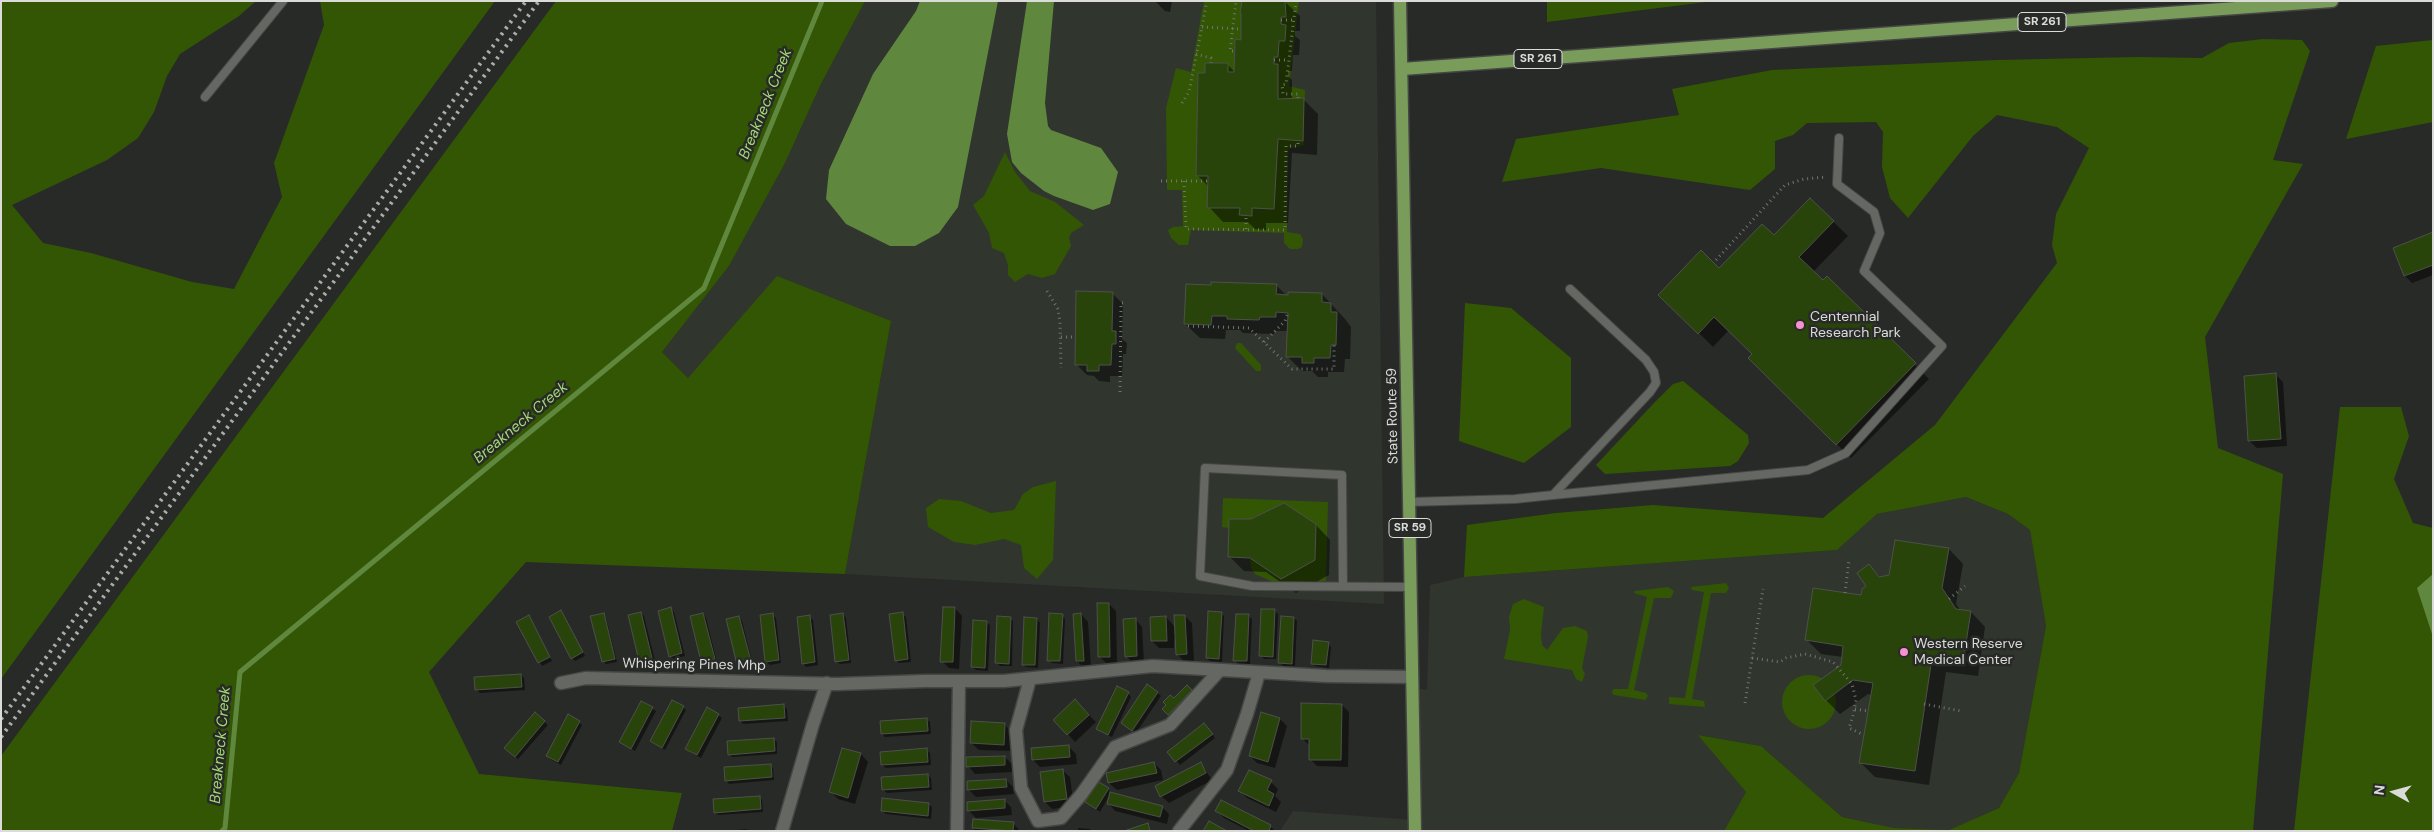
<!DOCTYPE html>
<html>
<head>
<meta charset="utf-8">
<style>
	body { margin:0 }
	#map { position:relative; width:2434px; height:832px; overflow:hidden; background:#282a27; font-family:"DM Sans",sans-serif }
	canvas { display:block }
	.frame { position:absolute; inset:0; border:2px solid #dbdcda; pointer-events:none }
	.north { position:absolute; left:2369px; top:767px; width:50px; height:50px; -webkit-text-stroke:4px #282a27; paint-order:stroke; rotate:277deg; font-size:14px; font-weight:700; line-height:20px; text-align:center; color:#dbdcda }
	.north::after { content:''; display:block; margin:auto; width:18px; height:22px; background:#dbdcda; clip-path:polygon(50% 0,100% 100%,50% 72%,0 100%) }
</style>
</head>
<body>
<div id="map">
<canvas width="2434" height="832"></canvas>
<div class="frame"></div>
<div class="north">N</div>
</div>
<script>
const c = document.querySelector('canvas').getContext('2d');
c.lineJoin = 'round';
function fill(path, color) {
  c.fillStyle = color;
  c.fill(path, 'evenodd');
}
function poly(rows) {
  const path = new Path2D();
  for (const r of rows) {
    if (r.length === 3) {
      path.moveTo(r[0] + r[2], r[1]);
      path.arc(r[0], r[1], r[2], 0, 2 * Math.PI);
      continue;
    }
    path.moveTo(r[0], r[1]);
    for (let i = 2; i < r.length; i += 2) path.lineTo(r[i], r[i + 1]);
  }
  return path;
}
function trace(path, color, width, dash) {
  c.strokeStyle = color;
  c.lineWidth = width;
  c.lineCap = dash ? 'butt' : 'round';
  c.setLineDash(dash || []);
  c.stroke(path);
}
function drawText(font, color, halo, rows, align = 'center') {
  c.font = font + ' "DM Sans",sans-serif';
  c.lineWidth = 5;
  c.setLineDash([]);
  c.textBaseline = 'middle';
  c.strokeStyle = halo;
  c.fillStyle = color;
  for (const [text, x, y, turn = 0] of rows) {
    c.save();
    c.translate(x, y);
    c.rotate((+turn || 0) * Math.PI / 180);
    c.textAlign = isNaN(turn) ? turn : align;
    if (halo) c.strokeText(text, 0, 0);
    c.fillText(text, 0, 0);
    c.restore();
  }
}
fill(poly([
	[865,1,1376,1,1384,604,845,574,891,321,688,378,662,352,729,266,785,163,821,84],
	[1966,497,2008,514,2030,530,2046,626,2019,773,1999,808,1949,830,1894,828,1842,817,1761,746,1699,735,1746,792,1724,831,1280,831,1293,811,1415,820,1413,687,1427,690,1430,585,1464,577,1837,550,1877,514]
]), '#30352e');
fill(poly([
	[1,1,256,1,239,16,180,54,167,76,154,112,138,138,107,160,12,205,43,243,91,253,192,282,234,289,282,197,274,163,324,25,320,1,495,1,1,679],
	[556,1,865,1,821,84,785,163,729,266,662,352,688,378,777,276,891,321,845,574,526,562,429,672,479,774,682,793,672,831,1,831,1,756],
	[1204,1,1299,1,1289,86,1305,90,1304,145,1288,149,1287,232,1300,234,1303,239,1302,247,1298,249,1290,249,1284,243,1284,233,1191,230,1188,245,1179,245,1171,238,1168,230,1173,227,1183,226,1182,190,1167,190,1166,108,1176,68,1191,72],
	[1547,1,1714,1,1547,22],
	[2263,39,2302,40,2310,51,2273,160,2303,164,2205,337,2218,448,2283,474,2253,831,1724,831,1746,792,1698,735,1761,746,1842,817,1894,828,1949,830,1999,808,2019,773,2046,626,2030,530,2008,514,1966,497,1877,514,1837,550,1464,577,1467,525,1556,513,1653,505,1823,518,1935,425,2057,263,2052,245,2056,214,2089,148,2057,127,1997,115,1973,136,1908,218,1890,198,1882,167,1883,132,1876,122,1807,123,1793,135,1775,141,1775,169,1750,190,1601,168,1502,182,1516,139,1679,115,1672,89,1772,70,1997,60,2137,57,2202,58,2229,43],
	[2433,40,2433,122,2346,139,2376,46],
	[1005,152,1015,172,1030,191,1055,202,1084,225,1071,233,1069,238,1071,246,1055,274,1042,278,1028,274,1015,282,1008,275,1008,265,1004,253,992,248,989,233,973,205,984,196],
	[1465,303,1511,308,1571,358,1571,427,1524,463,1459,441],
	[1237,343,1241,343,1261,365,1261,371,1256,371,1235,348],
	[1683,381,1748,435,1749,443,1738,461,1730,466,1605,474,1596,465,1654,403,1673,384],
	[2340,407,2401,407,2409,436,2394,479,2413,523,2433,528,2433,831,2294,831],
	[1056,481,1053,560,1037,579,1024,568,1021,545,1004,539,975,545,954,542,928,527,926,508,939,499,961,501,991,513,1014,510,1023,494,1033,487],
	[1223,498,1328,502,1326,581,1273,582,1255,574,1251,568,1250,558,1281,579,1315,560,1316,524,1284,503,1251,519,1229,528,1222,527],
	[1726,583,1729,588,1726,593,1711,593,1692,699,1704,701,1705,707,1669,704,1669,697,1685,698,1704,592,1692,590,1691,587],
	[1668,587,1674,591,1671,598,1654,598,1634,690,1646,693,1648,696,1645,700,1614,695,1612,693,1613,689,1628,689,1647,597,1634,593,1635,591],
	[1524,599,1544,607,1541,634,1542,645,1547,650,1563,628,1575,626,1587,631,1588,637,1582,668,1585,674,1582,682,1576,679,1572,670,1504,659,1510,630,1509,617,1513,604],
	[1809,702,27]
]), '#335605');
fill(poly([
	[920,1,998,1,958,207,939,233,915,246,890,246,846,224,826,199,829,170,873,74,916,11],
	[1027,1,1054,1,1045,103,1048,126,1051,130,1101,148,1118,172,1110,204,1093,210,1054,196,1044,191,1021,173,1012,162,1007,134],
	[2433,574,2433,637,2417,588]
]), '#60873e');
fill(poly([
	[1155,1,1172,1,1170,12,1165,11],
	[1285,2,1300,16,1300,31,1295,31,1295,36,1300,40,1299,55,1293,55,1292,71,1288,71,1288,76,1292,80,1292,100,1304,100,1318,114,1317,155,1292,153,1288,223,1266,223,1266,230,1255,229,1248,222,1223,222,1209,207,1209,187,1197,175,1206,74,1228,65,1235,72,1242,41],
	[1810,199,1848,236,1813,272,1823,282,1827,278,1929,379,1851,458,1750,358,1754,354,1729,330,1713,347,1660,294,1719,270,1774,237],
	[2433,234,2433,275,2412,283,2405,276,2394,249],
	[1276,285,1287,296,1322,294,1345,319,1351,327,1350,359,1345,359,1344,372,1328,372,1328,377,1318,377,1312,371,1302,371,1287,356,1288,331,1274,331,1274,334,1243,333,1240,330,1226,330,1225,339,1200,338,1185,324],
	[1112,293,1123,304,1122,339,1127,343,1126,354,1123,354,1122,376,1110,376,1110,382,1099,381,1094,376,1087,375,1076,364],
	[2276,375,2283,382,2287,446,2257,448,2249,441],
	[1316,525,1330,540,1329,575,1296,593,1266,572,1244,571,1230,557],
	[1949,549,1963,564,1956,604,1961,611,1971,612,1985,627,1978,676,1946,672,1929,785,1875,777,1860,762,1872,695,1868,694,1840,714,1826,700,1843,666,1843,657,1821,654,1806,639,1862,597,1868,586,1869,566,1881,578],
	[1109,604,1116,611,1117,664,1107,664,1100,657],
	[955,608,962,616,959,669,949,668,942,661],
	[670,609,674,612,685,656,674,659,670,656],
	[1275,611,1278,614,1276,659,1264,659,1260,655],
	[561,612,585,656,575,661,572,658],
	[640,613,644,616,655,661,643,663,640,660],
	[1221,613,1224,616,1222,662,1210,661,1207,658],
	[603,614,606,618,617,662,606,664,603,661],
	[703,614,706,618,717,662,706,665,703,661],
	[843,614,846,618,851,663,840,664,836,661],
	[902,614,906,617,911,662,899,663,896,660],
	[1081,614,1088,622,1091,667,1084,668,1077,661],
	[773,615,776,618,781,663,770,665,766,661],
	[1062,615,1065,619,1063,664,1052,663,1048,660],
	[1185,616,1192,623,1194,661,1184,661,1177,654,1176,639,1174,639,1174,648,1159,648,1152,641,1166,617,1175,627],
	[1249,616,1252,619,1250,664,1238,664,1235,660],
	[528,617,552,661,542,666,518,622],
	[739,617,742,621,753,665,742,668,738,664],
	[810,617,813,620,818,665,806,667,803,663],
	[1010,618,1013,621,1012,666,1000,666,997,663],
	[1294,618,1297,621,1295,666,1283,666,1280,662],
	[1037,619,1040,623,1038,668,1026,667,1023,664],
	[1135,619,1142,627,1144,663,1133,663,1126,656],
	[986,622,990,625,988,671,976,670,973,667],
	[1328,643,1331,647,1329,668,1315,666,1312,663],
	[521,675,524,678,525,690,480,693,476,689],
	[1187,687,1198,698,1176,721,1164,709],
	[1128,693,1131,697,1112,737,1101,732,1098,728],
	[1158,693,1161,696,1136,733,1126,726],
	[642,703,656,711,635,751,621,742],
	[1342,705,1349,712,1348,767,1317,766,1310,759,1309,745,1302,738],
	[784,706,787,709,788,721,743,724,740,720],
	[683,707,686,710,665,750,655,744,651,741],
	[1082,708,1096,722,1075,742,1055,720],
	[535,714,548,725,518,759,506,748],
	[718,715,722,718,701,758,690,752,687,749],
	[926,719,930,722,931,734,885,737,882,734],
	[1280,719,1287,726,1275,768,1257,763,1250,756],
	[579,722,582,725,561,765,550,759,547,756],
	[1004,724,1011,731,1011,751,979,750,971,743],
	[1208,728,1215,738,1180,765,1169,752],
	[773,739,777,742,777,754,732,757,729,754],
	[1069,747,1076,754,1077,764,1040,767,1033,760],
	[927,750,930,753,931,765,886,768,882,765],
	[861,754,868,762,855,804,838,799,831,792],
	[1005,757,1012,764,1012,772,975,774,968,766],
	[1154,763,1161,770,1163,780,1117,790,1109,783,1107,774],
	[1201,764,1212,780,1169,803,1161,796],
	[770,765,773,768,774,780,729,784,726,780],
	[1062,770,1070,777,1074,806,1052,809,1045,802,1041,773],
	[928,775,931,778,932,790,887,793,883,790],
	[1006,780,1013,787,1014,794,976,797,969,790],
	[1271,782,1278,789,1275,796,1281,802,1276,812,1247,798,1240,791],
	[1108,789,1111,792,1162,807,1169,814,1167,824,1115,811,1108,803,1109,796,1100,812,1086,802],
	[759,797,762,800,763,812,718,815,715,812],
	[1004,800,1011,807,1012,815,976,818,968,810],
	[929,804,932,807,931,819,886,814,882,811],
	[1217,811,1270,826,1275,831,1249,831,1224,818],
	[1013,823,1020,831,976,831,973,828],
	[1078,828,1090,829,1092,831,1078,831],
	[747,829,748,831,726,831]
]), '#0007');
trace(poly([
	[222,831,225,828,240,672,704,288,822,1]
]), '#60873e', 5);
const building = poly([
	[1242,1,1285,1,1286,17,1281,17,1281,24,1286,25,1285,41,1279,41,1278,57,1274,57,1274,64,1278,64,1278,99,1304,98,1303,141,1278,139,1274,209,1252,208,1252,216,1239,215,1240,208,1207,208,1208,176,1196,176,1198,73,1205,73,1205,63,1228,63,1228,72,1234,72,1235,39,1241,40,1241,13,1240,13,1242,1],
	[1810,198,1834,221,1799,257,1823,280,1827,276,1916,363,1836,445,1748,358,1752,354,1714,317,1698,334,1658,295,1701,250,1719,268,1762,224,1774,235,1810,198],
	[2433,232,2433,265,2404,276,2393,248,2433,232],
	[1211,282,1277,284,1276,294,1288,295,1288,292,1322,293,1322,302,1331,303,1331,312,1337,312,1336,345,1331,345,1330,358,1314,358,1314,363,1302,363,1302,357,1286,357,1288,313,1276,312,1276,317,1260,317,1259,320,1227,319,1227,316,1212,316,1211,325,1184,324,1186,284,1211,285,1211,282],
	[1076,291,1113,292,1112,331,1116,331,1116,344,1112,344,1111,365,1099,365,1099,371,1087,371,1087,365,1075,365,1076,291],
	[2276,373,2281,439,2248,441,2244,376,2276,373],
	[1284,503,1316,524,1315,560,1281,579,1250,558,1228,557,1229,519,1251,519,1284,503],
	[1895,540,1949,548,1942,588,1956,609,1971,611,1963,662,1932,658,1915,771,1859,763,1873,683,1853,680,1825,701,1813,685,1841,665,1843,646,1805,640,1813,588,1861,595,1862,589,1866,586,1857,573,1869,564,1879,577,1889,575,1895,540],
	[1097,603,1109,603,1110,657,1098,657,1097,603],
	[671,607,682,653,669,657,658,611,671,607],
	[943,607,955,607,953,662,940,662,943,607],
	[1261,609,1275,609,1273,657,1259,656,1261,609],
	[561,610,583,652,571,659,549,617,561,610],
	[1208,611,1222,612,1219,659,1206,658,1208,611],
	[641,612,652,658,639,661,628,615,641,612],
	[903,612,908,659,895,661,889,614,903,612],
	[604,613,615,659,602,662,590,616,604,613],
	[703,613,715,659,701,662,690,616,703,613],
	[773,613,779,660,765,662,760,615,773,613],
	[843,613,849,660,835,662,830,615,843,613],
	[1049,613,1063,614,1060,661,1047,661,1049,613],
	[1081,613,1084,661,1076,661,1073,614,1081,613],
	[1236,614,1249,614,1247,661,1233,661,1236,614],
	[529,615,550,657,538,663,516,622,529,615],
	[810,615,815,662,802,664,797,617,810,615],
	[1174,615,1185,615,1187,654,1176,655,1174,615],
	[739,616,751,661,737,665,726,619,739,616],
	[997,616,1011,617,1009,664,995,663,997,616],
	[1166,616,1167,641,1151,641,1150,617,1166,616],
	[1281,616,1294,617,1292,664,1278,663,1281,616],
	[1024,617,1037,618,1035,665,1022,665,1024,617],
	[1136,618,1137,656,1125,657,1123,619,1136,618],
	[973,620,987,621,985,668,971,667,973,620],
	[1313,640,1329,642,1326,665,1311,664,1313,640],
	[521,674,522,687,475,690,474,677,521,674],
	[1147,684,1158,692,1132,731,1121,723,1147,684],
	[1187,685,1192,690,1168,715,1162,709,1166,705,1163,702,1170,695,1174,698,1187,685],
	[1117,686,1129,692,1108,735,1096,729,1117,686],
	[1075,699,1089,715,1067,735,1053,720,1075,699],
	[672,700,684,706,662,748,650,741,672,700],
	[641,701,653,707,631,749,619,742,641,701],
	[1301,703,1342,704,1341,760,1309,760,1309,739,1301,739,1301,703],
	[784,704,785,718,739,721,738,708,784,704],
	[707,707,719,714,697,755,685,749,707,707],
	[535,712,545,721,515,757,504,748,535,712],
	[1261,712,1280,718,1268,762,1249,756,1261,712],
	[568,714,580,721,558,762,546,756,568,714],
	[927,718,928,731,881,734,880,721,927,718],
	[971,721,1005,723,1004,745,970,743,971,721],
	[1204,723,1213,734,1175,762,1167,752,1204,723],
	[774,738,775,751,728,755,727,741,774,738],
	[1069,745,1070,757,1032,760,1031,748,1069,745],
	[842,748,861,753,848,798,829,792,842,748],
	[927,748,928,762,881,765,880,752,927,748],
	[1005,756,1005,765,966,767,966,757,1005,756],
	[1154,762,1157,773,1108,783,1106,773,1154,762],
	[1201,762,1206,773,1160,797,1155,786,1201,762],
	[771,764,772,777,725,781,724,767,771,764],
	[1063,769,1067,799,1044,802,1040,772,1063,769],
	[1249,770,1272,780,1267,790,1274,794,1269,806,1238,791,1249,770],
	[928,774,929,787,882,790,881,777,928,774],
	[1006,779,1007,787,967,790,967,781,1006,779],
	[1097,781,1109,788,1096,809,1085,802,1097,781],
	[1110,792,1163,806,1160,817,1107,804,1110,792],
	[760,796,761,809,714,813,713,799,760,796],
	[882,798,929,803,928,816,881,811,882,798],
	[1005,799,1005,808,967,811,967,802,1005,799],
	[1221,800,1271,825,1269,831,1254,831,1215,811,1221,800],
	[973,819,1014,822,1013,831,972,828,973,819],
	[1209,821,1227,831,1203,831,1209,821],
	[1148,823,1150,831,1124,831,1148,823]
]);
fill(building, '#29440b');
trace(building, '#4e504c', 1);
const lane = poly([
	[205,97,283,1],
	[1553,495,1808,470,1846,453,1942,346,1864,271,1880,233,1874,212,1837,184,1839,138],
	[1409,502,1515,499,1553,495,1650,392,1656,383,1654,372,1646,360,1570,289],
	[1343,586,1342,475,1205,468,1200,576,1252,586,1411,587]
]);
const street = poly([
	[1030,679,1016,730,1021,788,1038,821,1061,818,1081,795,1115,747,1170,725,1220,670],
	[561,683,586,678,838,684,925,681,1004,681,1153,666,1326,676,1412,677],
	[782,831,813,724,827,683],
	[957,831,959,681],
	[1179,831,1227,770,1247,714,1259,673]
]);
const primary = poly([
	[1400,1,1415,831],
	[1402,69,2332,1]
]);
trace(lane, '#464745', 10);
trace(street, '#464745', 15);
trace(primary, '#464745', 15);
trace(poly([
	[1296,1,1286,84,1282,85,1283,94,1298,94,1298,98],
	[1281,20,1294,20],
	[1202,27,1240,29],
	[1233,51,1230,51,1236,1],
	[1196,54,1211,58,1211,63],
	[1274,60,1289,60],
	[1182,103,1189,92,1207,1],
	[1161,181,1208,181],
	[1184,181,1186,229,1285,230,1286,146,1298,146,1298,140],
	[1246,229,1246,215],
	[1716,260,1785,185,1804,179,1827,177],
	[1047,291,1058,309,1060,322,1061,368],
	[1188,326,1249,328,1292,369,1334,369,1334,345],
	[1061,337,1075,337],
	[1264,342,1285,321,1288,313],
	[1120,392,1121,303,1125,303],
	[1845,593,1849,560],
	[1949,599,1965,586],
	[1752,658,1780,662,1786,658,1805,654,1833,662,1852,684,1856,700,1854,712,1849,728,1864,735],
	[1745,703,1763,589],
	[1924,704,1961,711],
	[1855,709,1868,711]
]), '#717370', 3, [1, 4]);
trace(lane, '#656763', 8);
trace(street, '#656763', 12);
trace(primary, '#7a9c5b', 12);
trace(poly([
	[1,719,526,1],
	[1,737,539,1]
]), '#acadab', 4, [2.5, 5]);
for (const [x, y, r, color] of [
	[1800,325,5,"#f590d1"],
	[1904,652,5,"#f590d1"]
]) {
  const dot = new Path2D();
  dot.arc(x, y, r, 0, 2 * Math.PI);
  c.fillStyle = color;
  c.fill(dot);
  trace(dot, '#282a27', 2);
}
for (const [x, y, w] of [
	[2042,22,48],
	[1538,59,48],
	[1410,528,42]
]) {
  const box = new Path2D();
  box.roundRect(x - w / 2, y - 9.5, w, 19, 4);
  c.fillStyle = '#282a27';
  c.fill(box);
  trace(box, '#dbdcda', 1);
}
drawText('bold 12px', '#dbdcda', null, [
	["SR 261",2042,22],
	["SR 261",1538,59],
	["SR 59",1410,528]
]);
drawText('14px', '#dbdcda', '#282a27', [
	["Centennial",1810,317],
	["Research Park",1810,333],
	["Western Reserve",1914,644],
	["Medical Center",1914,660]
], 'left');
drawText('14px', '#dbdcda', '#282a27', [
	["State Route 59",1393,416,-91],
	["Whispering Pines Mhp",694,665,1]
]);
drawText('italic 15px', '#a4d976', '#282a27', [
	["Breakneck Creek",766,104,-68],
	["Breakneck Creek",521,423,-40],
	["Breakneck Creek",221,745,-85]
]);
</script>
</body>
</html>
